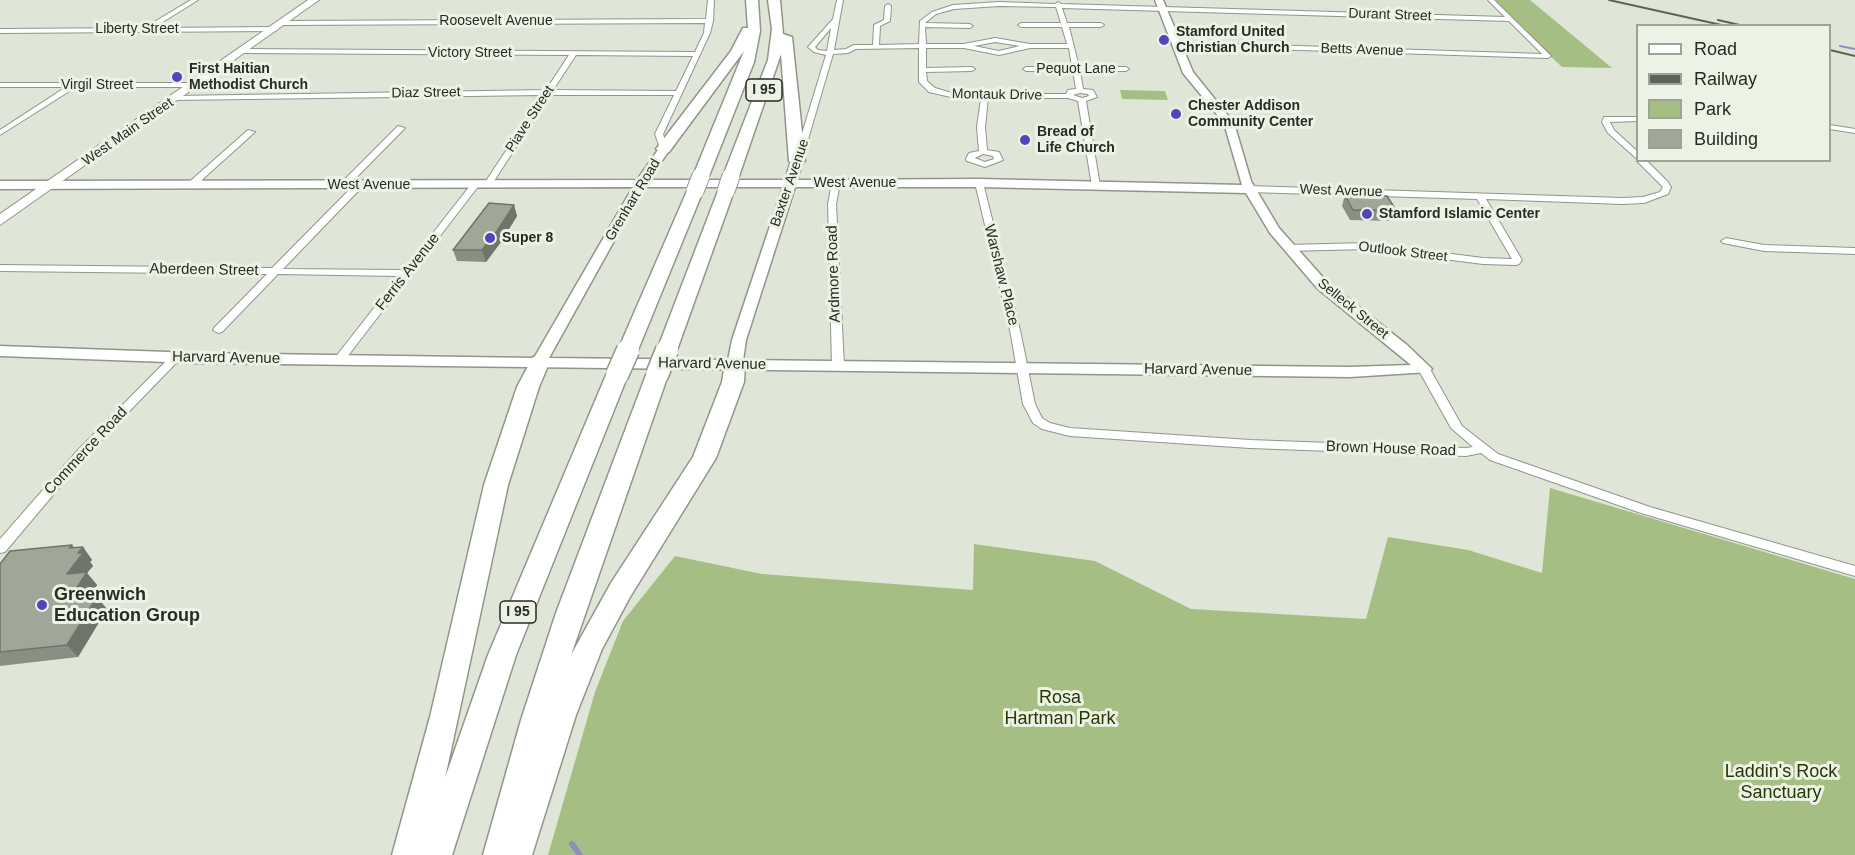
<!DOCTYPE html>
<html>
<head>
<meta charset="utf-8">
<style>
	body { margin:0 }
	#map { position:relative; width:1855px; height:855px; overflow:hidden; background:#dfe6d7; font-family:Helvetica,sans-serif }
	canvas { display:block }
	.legend { position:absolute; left:1636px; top:24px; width:195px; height:138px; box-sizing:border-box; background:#ecf3e4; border:2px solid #9ea398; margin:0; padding:8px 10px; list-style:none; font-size:18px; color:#292b26 }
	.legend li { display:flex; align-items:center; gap:12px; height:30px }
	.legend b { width:30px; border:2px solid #9ea398 }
</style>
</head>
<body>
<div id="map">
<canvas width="1855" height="855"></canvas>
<ul class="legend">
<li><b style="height:8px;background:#fff"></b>Road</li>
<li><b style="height:8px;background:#5f625a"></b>Railway</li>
<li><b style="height:16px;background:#a5be83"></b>Park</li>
<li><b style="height:16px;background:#a0a698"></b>Building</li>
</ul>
</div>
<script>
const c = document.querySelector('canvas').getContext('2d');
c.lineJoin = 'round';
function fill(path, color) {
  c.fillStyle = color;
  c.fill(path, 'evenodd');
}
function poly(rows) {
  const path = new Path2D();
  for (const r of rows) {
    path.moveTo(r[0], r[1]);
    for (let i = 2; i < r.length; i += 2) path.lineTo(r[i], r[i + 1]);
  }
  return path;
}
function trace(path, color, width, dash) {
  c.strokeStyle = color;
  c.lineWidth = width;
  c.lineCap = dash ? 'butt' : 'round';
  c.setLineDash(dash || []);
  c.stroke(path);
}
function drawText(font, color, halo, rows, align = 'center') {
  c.font = font + ' Helvetica,sans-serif';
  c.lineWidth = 6;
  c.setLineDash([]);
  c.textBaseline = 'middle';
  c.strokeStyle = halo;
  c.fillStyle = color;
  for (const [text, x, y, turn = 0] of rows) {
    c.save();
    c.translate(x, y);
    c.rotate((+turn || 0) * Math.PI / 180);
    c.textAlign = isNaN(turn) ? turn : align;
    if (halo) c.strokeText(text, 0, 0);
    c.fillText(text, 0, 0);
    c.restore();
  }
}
fill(poly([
	[1491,0,1530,0,1612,68,1562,67],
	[1120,90,1165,91,1168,100,1122,99],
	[1550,488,1855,579,1855,855,548,855,595,692,623,621,675,556,762,574,973,590,974,544,1095,561,1191,609,1366,619,1388,537,1468,550,1542,573]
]), '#a5be83');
trace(poly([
	[1840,46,1855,49]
]), '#8e90bc', 2);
trace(poly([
	[572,844,580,855]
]), '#8e90bc', 6);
const street = poly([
	[191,0,198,0,153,28,275,27,278,29,275,31,0,33,0,29,144,28,191,0],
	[708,0,714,0,713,21,710,33,663,134,668,149,667,151,661,151,655,134,674,95,550,95,492,184,488,187,484,184,543,95,175,100,171,98,175,96,546,90,569,55,242,53,239,51,242,49,695,52,704,33,705,23,282,25,279,23,282,21,706,19,708,0],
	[576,55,693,56,676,91,553,90,576,55],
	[837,0,843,0,834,50,846,49,854,45,873,45,874,25,884,20,885,6,888,4,891,6,890,21,880,26,879,45,919,44,920,21,932,12,953,5,999,2,1055,4,1058,2,1061,4,1505,17,1488,0,1494,0,1551,56,1548,58,1177,46,1174,44,1177,42,1542,54,1509,21,1062,8,1067,23,1101,23,1104,25,1101,27,1069,27,1079,67,1126,67,1129,69,1126,71,1080,71,1083,89,1093,90,1097,97,1086,101,1100,186,1096,189,1092,186,1078,101,1068,98,988,98,985,127,987,150,999,152,1003,160,985,167,967,161,966,159,969,153,979,151,977,127,981,98,955,98,929,92,919,82,919,48,856,49,848,53,833,54,802,160,795,162,794,160,826,55,814,52,808,47,833,19,837,0],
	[999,6,1056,7,1061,23,1021,23,1018,25,1021,27,1062,27,1067,44,1030,44,995,38,964,44,926,44,925,27,970,28,973,26,970,24,925,23,936,14,954,9,999,6],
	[831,28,827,51,818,50,815,47,831,28],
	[995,42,1020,46,999,51,974,46,995,42],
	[926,48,964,48,999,55,1030,48,1069,48,1072,67,1026,67,1023,69,1026,71,1073,71,1076,89,1068,90,1066,94,955,94,935,88,927,81,926,72,972,71,975,69,972,67,926,68,926,48],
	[1080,93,1088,94,1089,96,1082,98,1073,95,1080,93],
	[983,154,993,156,994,159,985,162,975,158,983,154],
	[0,83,193,83,197,85,193,87,76,87,0,135,0,130,66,87,0,87,0,83],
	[1604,117,1638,117,1638,121,1610,122,1614,130,1638,152,1638,160,1646,160,1667,181,1671,187,1668,194,1644,203,1622,204,1486,199,1522,260,1519,264,1516,265,1483,264,1365,249,1288,251,1283,248,1288,245,1365,243,1483,258,1512,259,1477,199,1249,192,1245,189,1249,186,1622,198,1643,197,1660,192,1663,187,1638,162,1637,160,1637,159,1608,133,1602,122,1604,117],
	[1830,125,1855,129,1855,133,1830,129,1830,125],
	[398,126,405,128,347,187,341,187,341,183,398,126],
	[248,130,255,132,194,187,188,187,188,183,248,130],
	[836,180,840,183,836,204,844,366,838,369,832,366,828,204,832,183,836,180],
	[979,180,983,183,1020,330,1035,404,1042,418,1050,423,1070,428,1250,440,1466,448,1473,447,1451,428,1418,369,1424,366,1430,369,1462,426,1498,454,1650,507,1855,566,1855,576,1641,513,1490,460,1481,453,1466,456,1250,448,1070,436,1042,429,1033,423,1023,404,1010,330,975,183,979,180],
	[360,181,363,182,363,186,283,269,404,270,473,182,480,184,344,361,340,362,334,359,399,276,278,274,222,332,218,333,213,330,214,328,267,274,0,271,0,265,272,268,357,182,360,181],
	[1726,238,1764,245,1855,248,1855,254,1764,251,1723,243,1721,241,1726,238],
	[176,354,182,357,180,359,85,457,5,552,0,553,0,539,77,451,172,355,176,354]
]);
const secondary = poly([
	[1155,0,1163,0,1193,72,1234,123,1251,181,1279,228,1327,282,1407,345,1429,366,1432,369,1429,372,1350,377,195,363,0,356,0,346,195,353,534,358,633,187,0,189,0,181,637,180,660,147,664,146,670,149,649,180,785,180,791,161,797,158,803,161,797,180,979,179,1242,185,1224,123,1183,73,1155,0],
	[644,187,783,187,732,340,728,360,549,358,644,187],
	[795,187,979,187,1246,193,1270,233,1317,288,1411,365,1350,367,743,360,746,340,795,187]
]);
const primary = poly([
	[308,0,319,0,0,225,0,214,308,0]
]);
const highway = poly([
	[746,0,758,0,760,31,754,62,709,176,701,181,695,179,693,176,744,51,669,152,664,154,656,149,731,51,743,28,748,28,746,0],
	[768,0,780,0,783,34,792,37,805,161,797,166,789,161,781,54,739,176,731,181,723,176,768,60,772,29,768,0],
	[695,186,703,191,638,350,635,354,621,354,618,350,687,191,695,186],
	[726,186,734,191,677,350,674,354,660,354,657,350,718,191,726,186],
	[540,355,547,357,550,361,539,387,508,485,445,778,488,655,606,375,610,370,617,369,624,370,628,375,516,655,452,855,392,855,430,717,484,485,517,387,533,357,540,355],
	[735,358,742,360,745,364,744,382,716,458,630,597,602,649,576,715,532,855,483,855,521,720,556,613,646,375,650,370,657,369,664,370,668,375,571,655,611,583,693,457,722,382,725,364,728,360,735,358]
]);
trace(street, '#909689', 2);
trace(secondary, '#909689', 3);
trace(primary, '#909689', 2);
trace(highway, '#909689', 3);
fill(street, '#fff');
fill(secondary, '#fff');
fill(primary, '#fff');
fill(highway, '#fff');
trace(poly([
	[1609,0,1726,26],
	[1718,20,1744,26],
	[1830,50,1855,56]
]), '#5f625a', 2);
const highwayBridgeFar1 = poly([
	[695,191,701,176],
	[726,191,731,176]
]);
const highwayBridge = poly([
	[617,375,628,350],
	[657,375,667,350]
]);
trace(highwayBridgeFar1, '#909689', 19, []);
trace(highwayBridge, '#909689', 25, []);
trace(highwayBridgeFar1, '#fff', 17);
trace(highwayBridge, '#fff', 22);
fill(poly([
	[1345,195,1396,210,1392,221,1350,220,1342,206],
	[514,205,517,216,501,242,486,262,457,261,453,250],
	[83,547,92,560,90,562,93,566,87,573,97,585,89,598,107,609,78,657,0,666,0,564,74,548]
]), '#8a8f83');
fill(poly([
	[514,205,517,216,501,242,486,262,482,250],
	[72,545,78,553,83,547,92,560,90,562,93,566,87,573,97,585,80,612,69,600,67,574,69,548],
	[97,597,107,609,78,657,67,645]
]), '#70746a');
const building = poly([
	[1345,195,1387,196,1396,210,1353,210,1345,195],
	[489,203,514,205,497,231,482,250,453,250,489,203],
	[72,545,69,548,83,547,78,553,83,553,67,574,87,572,69,600,97,597,67,645,0,652,0,564,10,551,72,545]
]);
fill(building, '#a0a698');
trace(building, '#70746a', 1.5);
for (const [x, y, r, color] of [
	[1164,40,6,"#5344bb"],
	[177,77,6,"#5344bb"],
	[1176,114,6,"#5344bb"],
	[1025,140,6,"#5344bb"],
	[1367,214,6,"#5344bb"],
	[490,238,6,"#5344bb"],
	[42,605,6,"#5344bb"]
]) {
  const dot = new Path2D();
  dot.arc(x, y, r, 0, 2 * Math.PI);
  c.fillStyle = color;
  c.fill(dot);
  trace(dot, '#ecf3e4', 2);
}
drawText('14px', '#292b26', '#ecf3e4', [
	["Durant Street",1390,15,2],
	["Roosevelt Avenue",496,21],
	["Liberty Street",137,29],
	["Betts Avenue",1362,50,2],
	["Victory Street",470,53],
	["Pequot Lane",1076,69],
	["Virgil Street",97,85],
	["Diaz Street",426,93,-1],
	["Montauk Drive",997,95,1],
	["Piave Street",530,119,-57],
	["West Main Street",128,132,-35],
	["Baxter Avenue",790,183,-71],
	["West Avenue",855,183],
	["West Avenue",369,185],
	["West Avenue",1341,191,2],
	["Grenhart Road",633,200,-59],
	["Outlook Street",1403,252,7],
	["Selleck Street",1353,309,39]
]);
drawText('bold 14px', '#292b26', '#ecf3e4', [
	["Stamford United",1176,32],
	["Christian Church",1176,48],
	["First Haitian",189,69],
	["Methodist Church",189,85],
	["Chester Addison",1188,106],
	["Community Center",1188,122],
	["Bread of",1037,132],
	["Life Church",1037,148],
	["Stamford Islamic Center",1379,214],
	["Super 8",502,238]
], 'left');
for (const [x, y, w] of [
	[764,90,36],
	[518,612,36]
]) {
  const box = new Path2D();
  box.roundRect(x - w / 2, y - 11, w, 22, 4.5);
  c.fillStyle = '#ecf3e4';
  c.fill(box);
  trace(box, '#292b26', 1.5);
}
drawText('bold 14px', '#292b26', null, [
	["I 95",764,90],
	["I 95",518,612]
]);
drawText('15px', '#292b26', '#ecf3e4', [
	["Aberdeen Street",204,270,1],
	["Ferris Avenue",408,272,-52],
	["Ardmore Road",834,274,-92],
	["Warshaw Place",1001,275,76],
	["Harvard Avenue",226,358,1],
	["Harvard Avenue",712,364,1],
	["Harvard Avenue",1198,370,1],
	["Brown House Road",1391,449,2],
	["Commerce Road",86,451,-47]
]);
drawText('bold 18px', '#292b26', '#ecf3e4', [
	["Greenwich",54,595],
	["Education Group",54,616]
], 'left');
drawText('18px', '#273705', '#ecf3e4', [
	["Rosa",1060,698],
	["Hartman Park",1060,719],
	["Laddin's Rock",1781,772],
	["Sanctuary",1781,793]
]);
</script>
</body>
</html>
